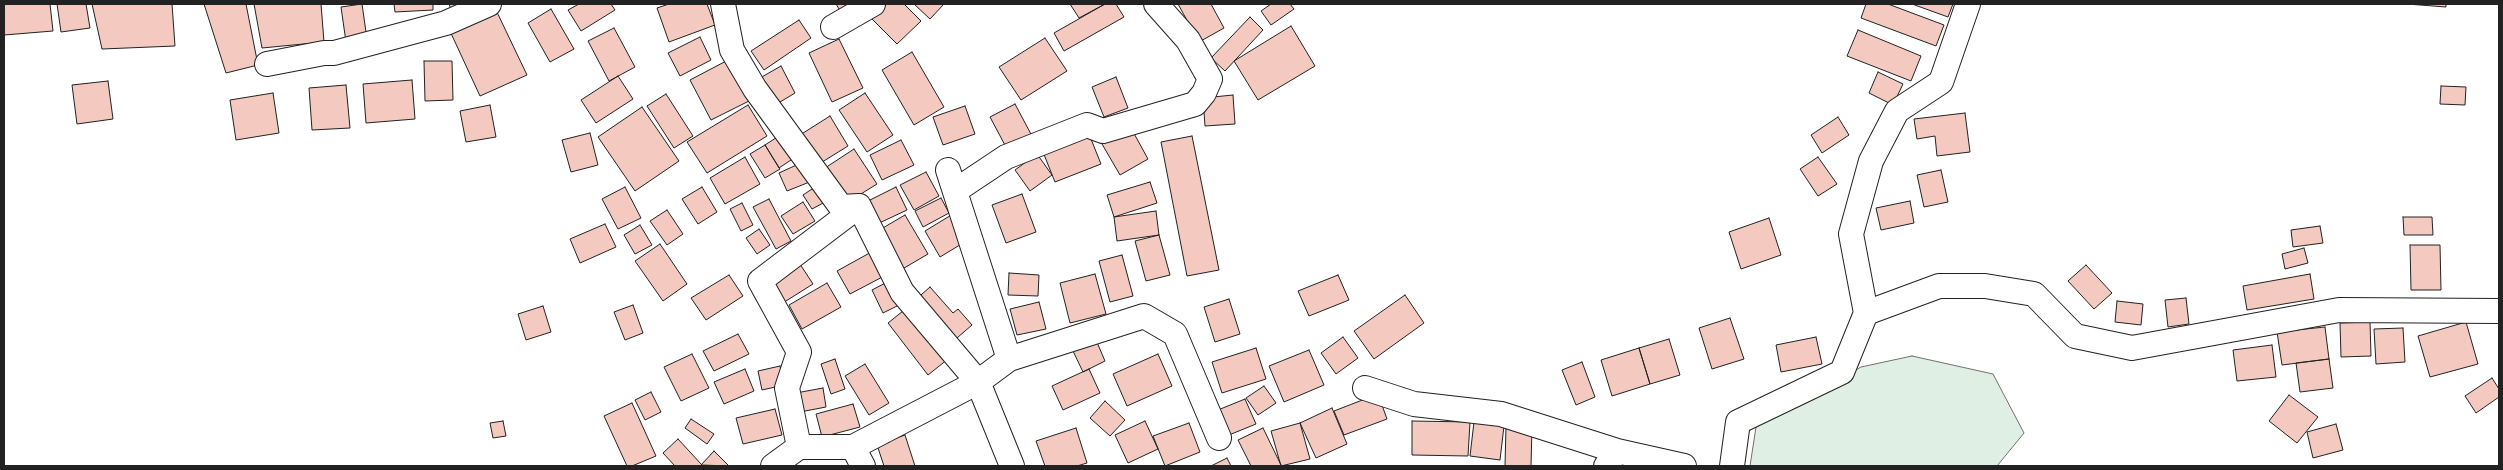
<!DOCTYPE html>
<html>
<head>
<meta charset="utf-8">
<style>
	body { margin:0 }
	#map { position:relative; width:2503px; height:470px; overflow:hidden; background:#fff; font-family:"Work Sans",sans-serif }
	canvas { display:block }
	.frame { position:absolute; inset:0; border:5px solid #222; pointer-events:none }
</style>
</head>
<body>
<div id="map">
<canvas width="2503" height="470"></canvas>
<div class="frame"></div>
</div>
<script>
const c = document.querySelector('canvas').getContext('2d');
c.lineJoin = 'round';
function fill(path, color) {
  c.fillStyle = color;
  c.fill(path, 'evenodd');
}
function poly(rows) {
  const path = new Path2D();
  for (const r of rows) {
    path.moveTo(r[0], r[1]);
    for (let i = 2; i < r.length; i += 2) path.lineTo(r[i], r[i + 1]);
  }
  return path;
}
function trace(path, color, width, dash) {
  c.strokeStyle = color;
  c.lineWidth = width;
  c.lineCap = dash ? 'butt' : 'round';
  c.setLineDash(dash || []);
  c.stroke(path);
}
const green = poly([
	[1912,356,1993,374,2024,433,1997,466,1750,466,1756,427,1861,367,1912,356]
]);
fill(green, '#e0efe3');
trace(green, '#6f6f6f', 1);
const building = poly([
	[4,4,50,4,53,31,4,35,4,4],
	[57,4,86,4,90,28,61,32,57,4],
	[92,4,172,4,175,46,102,49,92,4],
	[204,4,246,4,258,65,226,73,204,4],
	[254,4,321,4,324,42,262,48,254,4],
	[362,4,367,39,346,42,341,7,362,4],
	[394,4,433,4,433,10,395,12,394,4],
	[449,4,467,4,452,12,449,4],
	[579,4,611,4,615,10,581,31,568,10,579,4],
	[669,4,707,4,715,25,669,42,657,8,669,4],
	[836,4,860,4,842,14,836,4],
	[887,4,904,4,921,21,897,44,871,18,887,4],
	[914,4,944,4,930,19,914,4],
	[1070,4,1105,4,1079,18,1070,4],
	[1105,4,1116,4,1124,17,1064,51,1054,33,1105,4],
	[1178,4,1211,4,1224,28,1199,42,1178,4],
	[1271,4,1290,4,1294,9,1271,25,1261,11,1271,4],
	[1866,4,1888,4,1944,25,1936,46,1861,18,1866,4],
	[1912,4,1953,4,1948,17,1912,4],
	[2407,4,2446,4,2446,7,2407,4],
	[495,8,527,75,480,96,449,29,495,8],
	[551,9,574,49,550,62,528,23,551,9],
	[1250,17,1263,30,1225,71,1211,58,1250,17],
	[799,20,811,38,764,70,751,51,799,20],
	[1291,26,1315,66,1258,100,1234,61,1291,26],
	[614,28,635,67,609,81,588,41,614,28],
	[1858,30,1921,56,1911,81,1847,56,1858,30],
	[700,37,711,60,680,76,668,53,700,37],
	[1045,38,1067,71,1021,100,999,67,1045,38],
	[839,39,863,88,832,102,809,53,839,39],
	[912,52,944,107,914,125,882,70,912,52],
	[730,59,751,100,711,120,690,80,730,59],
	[424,61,452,61,453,100,425,101,424,61],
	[781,66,795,93,775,105,760,78,781,66],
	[1878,72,1903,84,1893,105,1869,93,1878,72],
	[618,76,633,99,596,123,581,100,618,76],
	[1116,77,1128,108,1104,117,1092,87,1116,77],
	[412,80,415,119,366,123,363,84,412,80],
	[108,81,113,119,77,124,72,85,108,81],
	[346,85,350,128,312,130,309,88,346,85],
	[2441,86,2466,87,2465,105,2440,104,2441,86],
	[273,93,279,133,236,140,230,100,273,93],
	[865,93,893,135,867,152,839,110,865,93],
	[666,94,693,136,674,148,647,106,666,94],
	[1233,95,1235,124,1205,126,1203,98,1233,95],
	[1015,104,1032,136,1007,149,990,117,1015,104],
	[490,105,496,137,466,142,460,111,490,105],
	[748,105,767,136,707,173,687,142,748,105],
	[965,106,975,134,943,145,933,117,965,106],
	[642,107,679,161,635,191,598,137,642,107],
	[1965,113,1970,152,1937,156,1935,136,1917,139,1914,119,1965,113],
	[830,116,848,146,819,164,800,135,830,116],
	[1838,117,1849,135,1822,153,1811,135,1838,117],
	[1131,128,1148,159,1120,175,1102,144,1131,128],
	[590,133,598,165,571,172,562,140,590,133],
	[782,134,797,156,779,168,765,145,782,134],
	[1089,134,1101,164,1055,182,1043,152,1089,134],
	[1192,136,1219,270,1187,276,1161,142,1192,136],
	[901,140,914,165,882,180,870,155,901,140],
	[765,145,780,169,765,178,750,154,765,145],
	[854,149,877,184,848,202,825,168,854,149],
	[1037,154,1052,175,1030,191,1015,170,1037,154],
	[745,157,760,184,725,204,710,178,745,157],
	[1818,157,1837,184,1818,196,1800,169,1818,157],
	[803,162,812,181,787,191,779,173,803,162],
	[1941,170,1948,202,1924,207,1917,175,1941,170],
	[926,172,939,196,914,210,900,185,926,172],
	[1150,182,1157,203,1114,217,1107,195,1150,182],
	[625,187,641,218,618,229,602,199,625,187],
	[702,187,717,212,698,224,682,199,702,187],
	[815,187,825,202,812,209,803,195,815,187],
	[896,187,907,210,875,225,864,203,896,187],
	[1022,194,1036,232,1006,243,992,205,1022,194],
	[941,198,949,213,923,227,915,211,941,198],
	[769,199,791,241,776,249,753,207,769,199],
	[1910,201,1914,223,1881,230,1876,208,1910,201],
	[803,202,815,221,793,234,781,216,803,202],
	[742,203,753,225,741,231,730,209,742,203],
	[667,210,683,234,667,245,650,221,667,210],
	[1156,211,1159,235,1117,241,1114,217,1156,211],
	[953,214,968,240,940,257,925,231,953,214],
	[905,215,928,254,899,271,876,232,905,215],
	[2403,217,2432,217,2433,235,2404,235,2403,217],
	[1769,218,1781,255,1741,269,1729,232,1769,218],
	[605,224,616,247,580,263,570,239,605,224],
	[640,225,652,245,635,254,624,235,640,225],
	[2320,226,2323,243,2293,247,2291,230,2320,226],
	[759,229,770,245,757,254,746,238,759,229],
	[1159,235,1170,275,1146,281,1135,241,1159,235],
	[660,244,687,284,663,301,635,261,660,244],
	[2410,245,2440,245,2441,290,2411,290,2410,245],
	[2304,248,2308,263,2285,269,2282,254,2304,248],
	[875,250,888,274,850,294,837,271,875,250],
	[1122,255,1133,296,1110,302,1099,261,1122,255],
	[798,261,813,284,778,306,763,282,798,261],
	[2086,265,2112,293,2094,309,2068,281,2086,265],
	[1009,273,1039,275,1038,296,1008,295,1009,273],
	[1095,274,1106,314,1070,323,1060,283,1095,274],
	[2310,274,2314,299,2247,310,2243,286,2310,274],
	[729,275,743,296,706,320,691,298,729,275],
	[1338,275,1349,300,1309,316,1298,291,1338,275],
	[893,279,905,302,883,313,872,290,893,279],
	[827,283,841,307,802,329,789,305,827,283],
	[930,287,953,313,958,309,972,325,950,344,913,302,930,287],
	[1405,295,1424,323,1374,359,1354,331,1405,295],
	[2186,298,2189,324,2168,327,2165,300,2186,298],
	[1229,299,1240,334,1215,342,1204,307,1229,299],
	[2117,301,2143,304,2141,325,2115,322,2117,301],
	[1039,302,1046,329,1017,335,1010,309,1039,302],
	[633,305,643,333,625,340,614,312,633,305],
	[543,306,551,332,526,340,518,314,543,306],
	[908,307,948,359,928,375,888,323,908,307],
	[1730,318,1744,359,1712,369,1699,328,1730,318],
	[2370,322,2371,356,2341,357,2340,323,2370,322],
	[2466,322,2478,364,2430,377,2418,336,2466,322],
	[2325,327,2329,359,2282,365,2277,332,2325,327],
	[2403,328,2405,362,2376,364,2374,329,2403,328],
	[738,334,749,354,714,371,703,351,738,334],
	[1343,337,1358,358,1336,374,1321,353,1343,337],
	[1816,337,1822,364,1781,372,1776,345,1816,337],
	[1669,339,1680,375,1650,384,1639,348,1669,339],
	[1096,340,1105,361,1083,372,1073,351,1096,340],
	[2272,345,2276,377,2237,381,2233,350,2272,345],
	[1256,348,1266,379,1222,393,1212,362,1256,348],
	[1639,348,1650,384,1612,396,1601,360,1639,348],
	[1309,350,1324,385,1284,402,1269,366,1309,350],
	[692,354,709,388,681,401,664,367,692,354],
	[1158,354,1172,386,1127,406,1113,374,1158,354],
	[835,359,845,389,831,394,821,364,835,359],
	[2329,359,2333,388,2300,392,2296,363,2329,359],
	[1582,362,1595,397,1576,405,1562,370,1582,362],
	[865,364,889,403,869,415,845,376,865,364],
	[780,366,784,385,762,390,758,371,780,366],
	[745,369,754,391,724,404,714,382,745,369],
	[1089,369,1100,393,1063,410,1052,386,1089,369],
	[2492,378,2499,389,2499,397,2476,413,2465,396,2492,378],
	[1264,386,1276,403,1258,415,1246,398,1264,386],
	[823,388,826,407,800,412,796,393,823,388],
	[651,392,661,412,645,420,635,400,651,392],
	[1378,394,1387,419,1344,435,1334,411,1378,394],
	[2289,395,2318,417,2297,443,2269,421,2289,395],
	[1245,399,1256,424,1229,435,1218,410,1245,399],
	[1105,401,1125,420,1110,436,1090,418,1105,401],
	[632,403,656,456,632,466,627,466,604,416,632,403],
	[853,404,860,427,822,437,816,414,853,404],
	[1332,408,1347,444,1316,458,1300,423,1332,408],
	[775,409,782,435,743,444,736,418,775,409],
	[691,419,714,434,707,444,685,428,691,419],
	[503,421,506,436,493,438,490,423,503,421],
	[1145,421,1158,449,1128,463,1115,435,1145,421],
	[1412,421,1470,422,1468,456,1412,455,1412,421],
	[1474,422,1504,426,1500,460,1470,456,1474,422],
	[1189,423,1200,452,1165,466,1153,436,1189,423],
	[1300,423,1310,459,1281,466,1271,431,1300,423],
	[2336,424,2343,450,2313,458,2307,432,2336,424],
	[1506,426,1532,427,1531,466,1505,466,1506,426],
	[1076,428,1087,463,1077,466,1045,466,1036,441,1076,428],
	[1263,428,1281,465,1278,466,1251,466,1238,440,1263,428],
	[905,435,915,466,884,466,877,445,905,435],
	[678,439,702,465,700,466,675,466,663,453,678,439],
	[714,451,729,466,701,465,714,451],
	[1227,458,1231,466,1211,466,1227,458]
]);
fill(building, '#f3c9c0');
trace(building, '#222', 1);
const street = poly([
	[723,4,732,50,755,89,841,207,859,206,902,292,978,382,1012,466],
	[833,27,873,4],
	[267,64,324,53,334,53,446,23,489,4],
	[955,191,1006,157,1087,125,1103,131,1195,104,1204,93,1210,79,1188,40,1156,4],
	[1866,313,1939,286,1985,286,2034,294,2075,336,2132,348,2339,310,2499,311],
	[1009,359,1144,316,1175,334,1219,438],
	[1365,388,1414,404,1501,414,1617,451],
	[799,447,787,388,799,352,760,281,859,206],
	[853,447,863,466],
	[773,466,799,447,853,447,978,382,1009,359,948,170],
	[1606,466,1617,451,1684,466],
	[1732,466,1738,422,1842,372,1866,313,1851,234,1871,161,1897,111,1941,82,1968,4]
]);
trace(street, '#222', 26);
trace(street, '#fff', 24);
</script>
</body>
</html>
